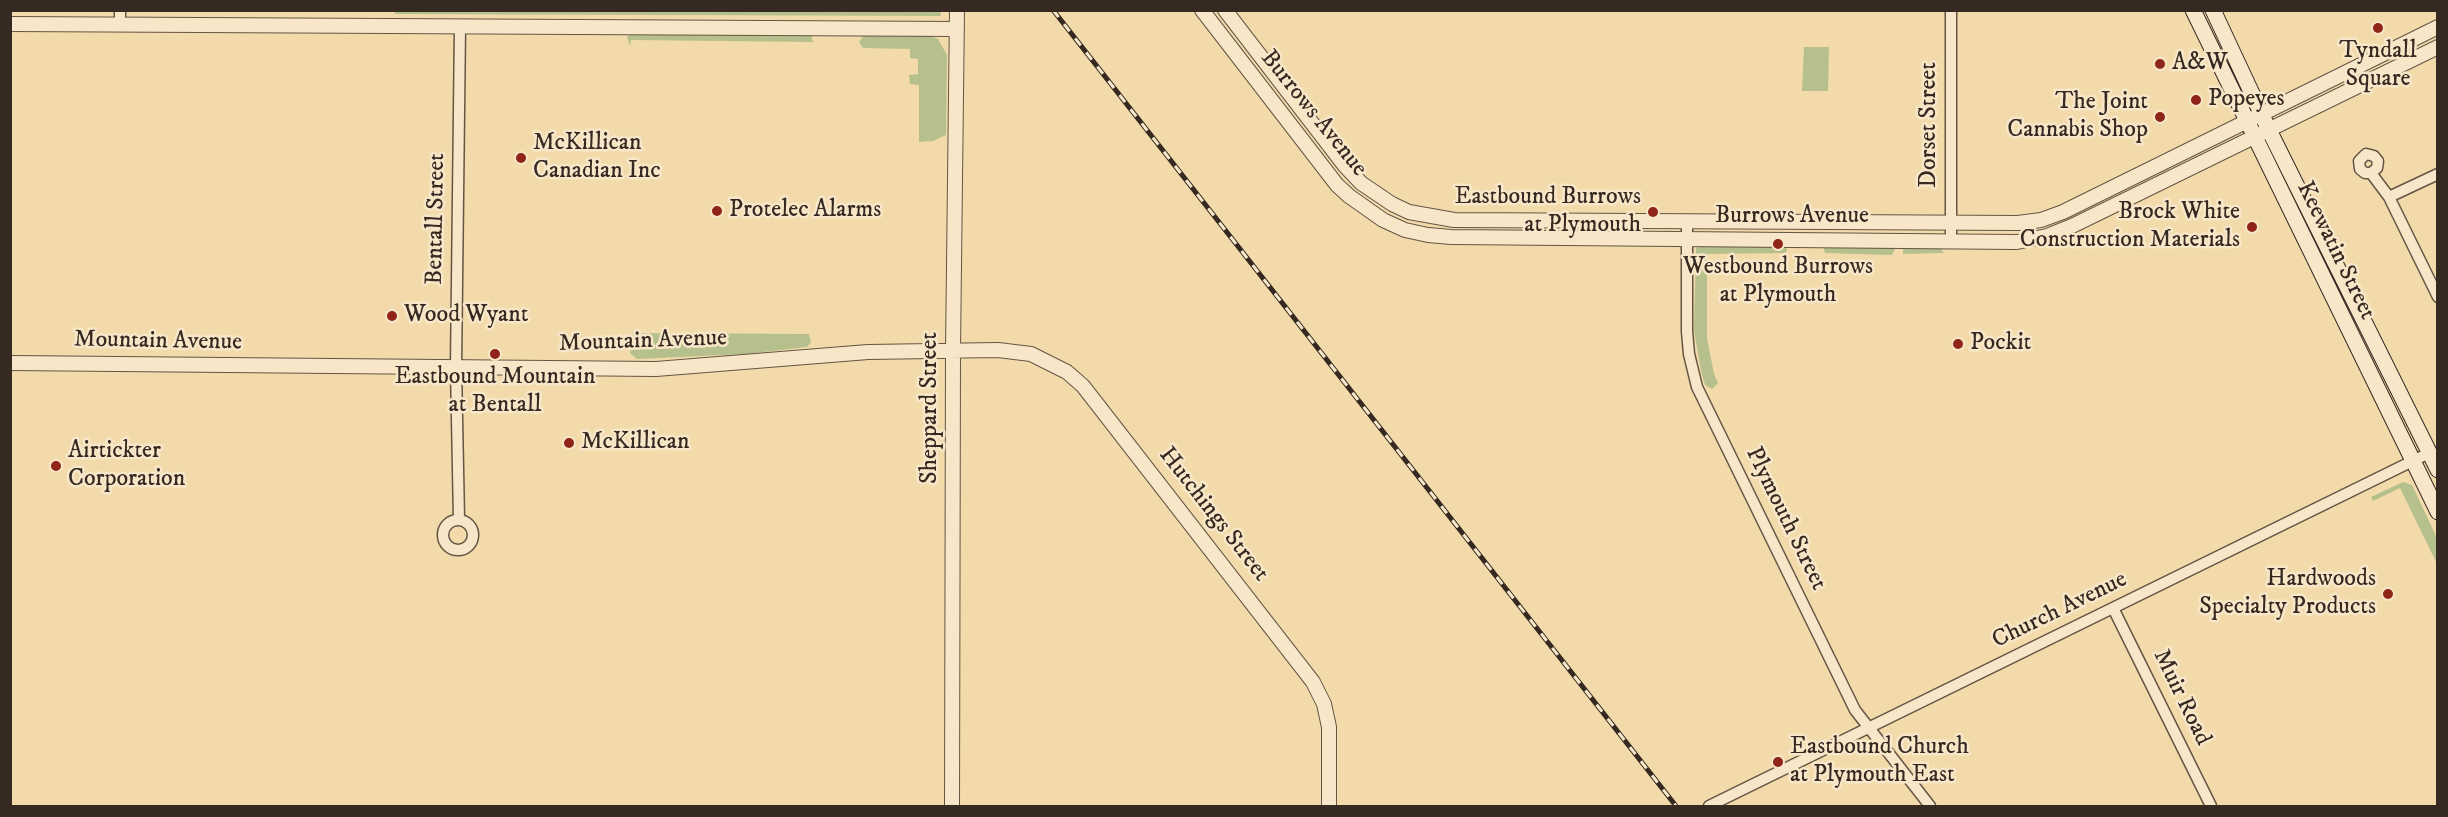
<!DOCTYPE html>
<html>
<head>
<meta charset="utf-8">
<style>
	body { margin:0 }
	#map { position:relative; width:2448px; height:817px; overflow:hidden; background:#f3daab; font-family:"IM FELL DW Pica",serif }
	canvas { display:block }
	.frame { position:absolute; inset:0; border:12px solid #352921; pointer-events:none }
</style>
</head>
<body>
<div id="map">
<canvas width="2448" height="817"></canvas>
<div class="frame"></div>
</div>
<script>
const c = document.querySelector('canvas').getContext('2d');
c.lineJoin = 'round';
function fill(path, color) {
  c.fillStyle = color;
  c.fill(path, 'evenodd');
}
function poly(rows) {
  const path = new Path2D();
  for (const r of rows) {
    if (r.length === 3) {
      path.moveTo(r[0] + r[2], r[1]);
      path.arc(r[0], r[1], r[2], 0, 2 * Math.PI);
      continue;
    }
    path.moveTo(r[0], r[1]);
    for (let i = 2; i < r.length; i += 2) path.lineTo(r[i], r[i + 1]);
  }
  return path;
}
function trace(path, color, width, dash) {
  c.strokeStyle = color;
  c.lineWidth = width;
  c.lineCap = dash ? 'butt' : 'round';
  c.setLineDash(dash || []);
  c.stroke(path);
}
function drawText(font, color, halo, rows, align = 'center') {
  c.font = font + ' "IM FELL DW Pica",serif';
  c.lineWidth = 5;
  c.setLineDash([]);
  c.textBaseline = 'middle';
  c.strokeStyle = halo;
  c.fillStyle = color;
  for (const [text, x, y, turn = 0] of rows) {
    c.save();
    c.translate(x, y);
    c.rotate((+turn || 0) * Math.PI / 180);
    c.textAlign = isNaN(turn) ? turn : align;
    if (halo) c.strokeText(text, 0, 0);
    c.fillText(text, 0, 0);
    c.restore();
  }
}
fill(poly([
	[395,11,940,10,941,16,395,14],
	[632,33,807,34,811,35,813,42,631,40,630,46,627,37],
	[864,35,929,35,938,39,947,55,946,135,933,141,919,142,919,85,910,84,909,75,918,74,918,59,910,58,910,49,863,48,859,42],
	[1804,47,1829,47,1828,91,1802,91],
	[1706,243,1786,246,1787,251,1785,253,1707,254,1707,338,1714,374,1718,383,1712,389,1705,385,1701,371,1694,330,1696,248],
	[1903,245,1940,247,1944,253,1903,254],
	[1823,246,1895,246,1895,249,1892,255,1825,253],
	[633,333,806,334,809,334,811,342,807,347,746,354,637,359,630,353],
	[2403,482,2412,485,2437,538,2437,564,2400,488,2373,501,2371,497]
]), '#b6c08c');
const minor = poly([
	[1951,10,1951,240],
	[120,25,120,10],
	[2371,173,2377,168,2378,161,2374,156,2366,154,2359,161,2360,169,2365,173,2371,173,2389,197,2438,297],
	[2389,197,2438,174],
	[1687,221,1687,331,1689,354,1697,387,1855,710,1930,806],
	[458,535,15],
	[459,520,456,367,460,26],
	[2113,608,2211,806],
	[1709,806,2429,453]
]);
const tertiary = poly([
	[1202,10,1337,185,1349,196,1383,220,1405,230,1428,235,1451,237,2017,242,2047,236,2072,226,2438,47],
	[1225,10,1345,166,1361,183,1392,204,1409,212,1454,220,2018,223,2041,220,2063,212,2438,27],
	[10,24,957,29],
	[10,363,656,369,868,352,998,350,1031,354,1067,372,1083,386,1313,682,1324,704,1329,727,1329,806],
	[952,806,953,350,957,10]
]);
const secondary = poly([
	[2193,10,2438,512],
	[2213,10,2269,130,2438,470]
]);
trace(minor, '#645544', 13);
trace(tertiary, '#645544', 16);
trace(secondary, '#352921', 17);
trace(minor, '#f7e7c8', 10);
trace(tertiary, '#f7e7c8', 14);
trace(secondary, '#f7e7c8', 15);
const rail = poly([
	[1053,10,1676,806]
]);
trace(rail, '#352921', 5);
trace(rail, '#f7e7c8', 3, [9]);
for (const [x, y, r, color] of [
	[2378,28,6,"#8f2418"],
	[2160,64,6,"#8f2418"],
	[2196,100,6,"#8f2418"],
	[2160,117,6,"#8f2418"],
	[521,158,6,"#8f2418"],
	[717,211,6,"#8f2418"],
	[1653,212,6,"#8f2418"],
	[2252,227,6,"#8f2418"],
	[1778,244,6,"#8f2418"],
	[392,316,6,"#8f2418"],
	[1958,344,6,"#8f2418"],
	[495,354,6,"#8f2418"],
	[569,443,6,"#8f2418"],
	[56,466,6,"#8f2418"],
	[2388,594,6,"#8f2418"],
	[1778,762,6,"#8f2418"]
]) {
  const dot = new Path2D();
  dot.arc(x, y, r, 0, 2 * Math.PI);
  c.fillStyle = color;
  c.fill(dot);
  trace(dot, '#f7e7c8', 2);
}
drawText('24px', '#352921', '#f7e7c8', [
	["Tyndall",2378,52,"center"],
	["Square",2378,80,"center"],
	["A&W",2172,64],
	["Popeyes",2208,100],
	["The Joint",2148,103,"right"],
	["Cannabis Shop",2148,131,"right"],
	["McKillican",533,144],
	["Canadian Inc",533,172],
	["Eastbound Burrows",1641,198,"right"],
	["at Plymouth",1641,226,"right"],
	["Protelec Alarms",729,211],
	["Brock White",2240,213,"right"],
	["Construction Materials",2240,241,"right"],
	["Westbound Burrows",1778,268,"center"],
	["at Plymouth",1778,296,"center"],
	["Wood Wyant",404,316],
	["Pockit",1970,344],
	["Eastbound Mountain",495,378,"center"],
	["at Bentall",495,406,"center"],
	["McKillican",581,443],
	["Airtickter",68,452],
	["Corporation",68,480],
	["Hardwoods",2376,580,"right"],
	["Specialty Products",2376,608,"right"],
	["Eastbound Church",1790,748],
	["at Plymouth East",1790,776]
], 'left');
drawText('24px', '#352921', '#f7e7c8', [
	["Burrows Avenue",1313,114,51],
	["Dorset Street",1930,125,-90],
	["Burrows Avenue",1792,217],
	["Bentall Street",437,219,-89],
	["Keewatin Street",2335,251,64],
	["Mountain Avenue",158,342,1],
	["Mountain Avenue",643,342,-2],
	["Sheppard Street",931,408,-90],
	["Hutchings Street",1213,515,52],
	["Plymouth Street",1785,519,64],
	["Church Avenue",2060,611,-26],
	["Muir Road",2181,698,64]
]);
</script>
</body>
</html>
